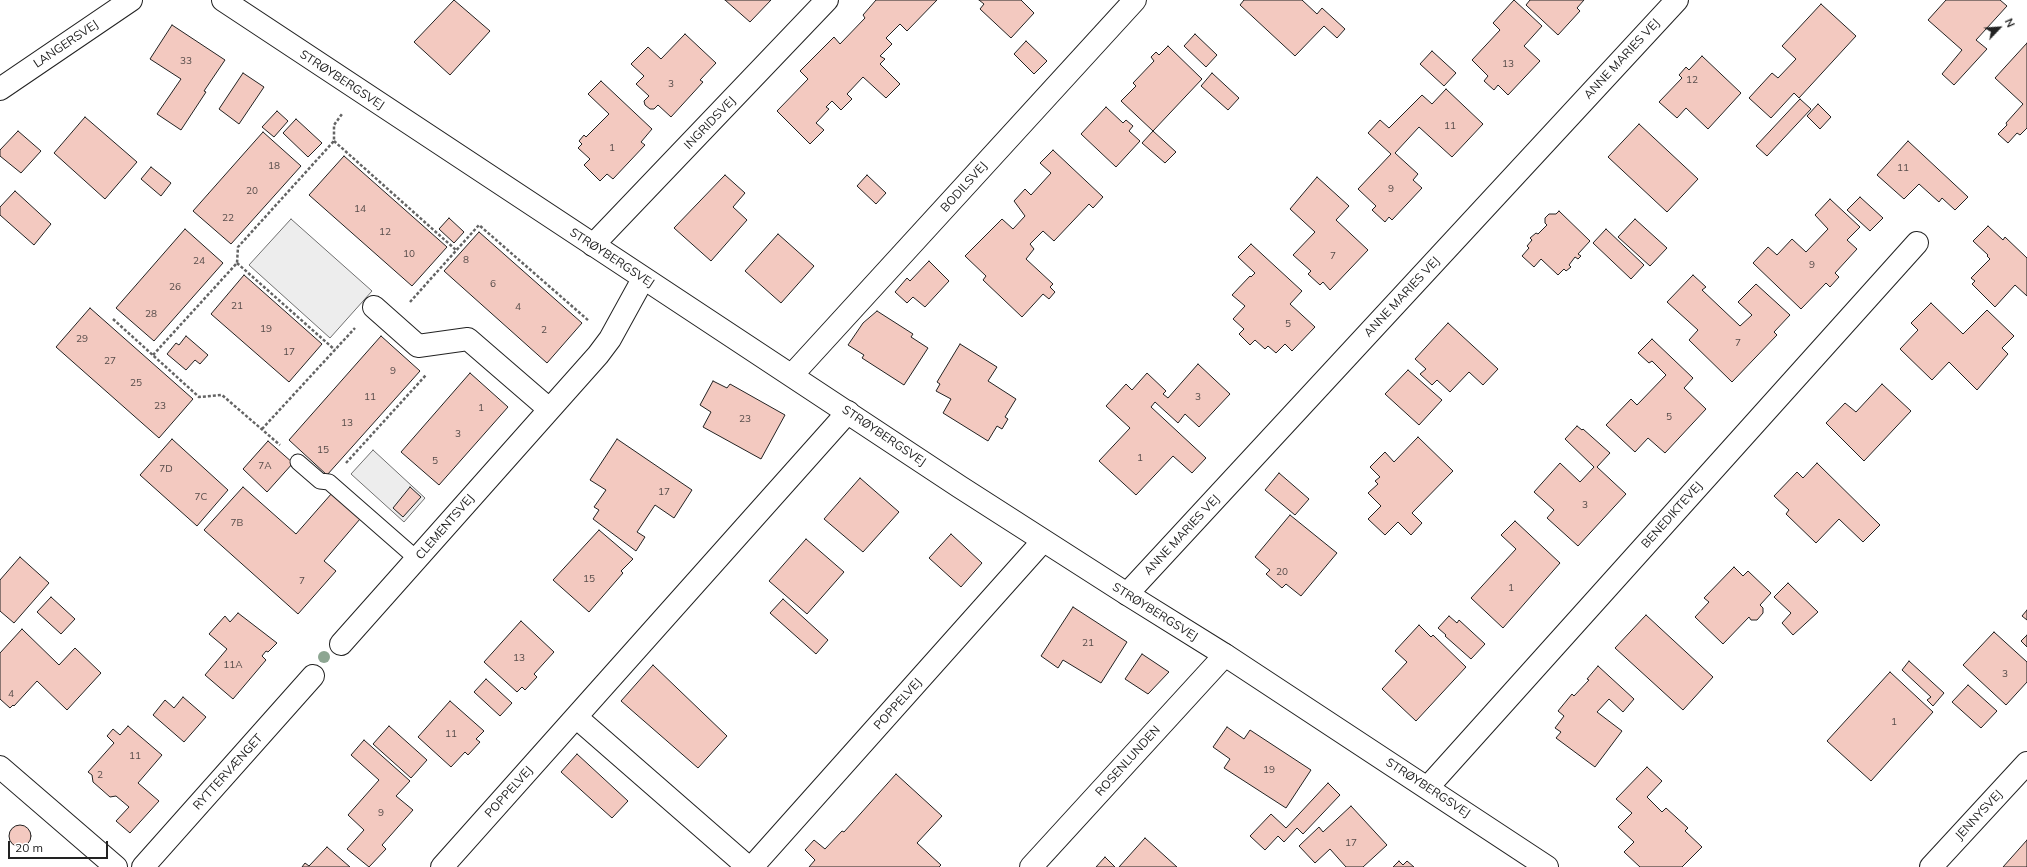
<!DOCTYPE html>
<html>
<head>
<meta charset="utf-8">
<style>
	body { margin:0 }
	#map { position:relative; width:2027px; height:867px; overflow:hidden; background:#fff; font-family:Mulish,sans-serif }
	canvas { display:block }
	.north { position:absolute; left:1979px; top:8px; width:40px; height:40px; -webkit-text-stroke:3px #fff; paint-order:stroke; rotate:65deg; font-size:11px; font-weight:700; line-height:16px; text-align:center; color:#222 }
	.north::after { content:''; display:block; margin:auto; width:14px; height:18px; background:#222; clip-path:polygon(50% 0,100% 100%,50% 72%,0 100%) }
	.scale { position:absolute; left:8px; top:841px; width:100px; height:18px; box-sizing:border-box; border:2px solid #222; border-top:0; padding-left:5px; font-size:12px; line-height:14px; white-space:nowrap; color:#222; -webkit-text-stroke:3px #fff; paint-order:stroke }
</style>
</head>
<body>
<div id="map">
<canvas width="2027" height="867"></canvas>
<div class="north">N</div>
<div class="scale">20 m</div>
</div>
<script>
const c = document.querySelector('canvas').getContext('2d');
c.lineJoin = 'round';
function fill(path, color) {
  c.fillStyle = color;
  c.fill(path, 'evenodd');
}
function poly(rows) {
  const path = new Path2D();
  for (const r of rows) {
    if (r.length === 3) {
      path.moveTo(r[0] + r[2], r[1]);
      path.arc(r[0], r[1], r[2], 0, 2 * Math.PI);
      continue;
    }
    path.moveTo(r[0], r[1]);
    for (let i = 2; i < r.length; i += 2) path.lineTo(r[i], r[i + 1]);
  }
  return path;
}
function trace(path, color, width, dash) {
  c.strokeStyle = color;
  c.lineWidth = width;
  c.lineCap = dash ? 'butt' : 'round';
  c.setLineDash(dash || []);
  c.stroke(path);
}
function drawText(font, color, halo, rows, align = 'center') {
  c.font = font + ' Mulish,sans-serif';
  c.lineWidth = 3;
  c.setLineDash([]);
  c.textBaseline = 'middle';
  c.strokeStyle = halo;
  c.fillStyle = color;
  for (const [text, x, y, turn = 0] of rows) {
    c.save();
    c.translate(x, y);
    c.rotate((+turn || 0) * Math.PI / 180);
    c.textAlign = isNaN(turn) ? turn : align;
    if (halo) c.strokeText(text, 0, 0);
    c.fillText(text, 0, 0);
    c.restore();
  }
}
const parking = poly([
	[291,219,372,291,330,338,249,265,291,219],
	[373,450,425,498,404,522,351,474,373,450]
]);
fill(parking, '#ededed');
trace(parking, '#6f6f6f', 1);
const building = poly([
	[454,0,490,31,450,75,414,42,454,0],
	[725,0,771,0,750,22,725,0],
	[876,0,937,0,907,31,900,24,886,38,892,44,880,56,885,59,880,64,900,84,886,98,863,77,847,94,852,99,841,110,832,101,826,107,829,109,816,123,824,130,810,144,777,111,808,79,800,71,834,37,840,44,865,18,863,15,876,0],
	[979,0,1021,0,1034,13,1011,38,980,9,984,4,979,0],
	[1244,0,1302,0,1317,14,1322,8,1345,29,1337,38,1324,26,1295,56,1240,5,1244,0],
	[1514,0,1542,26,1524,46,1540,61,1508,95,1498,85,1494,90,1484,81,1488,76,1472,60,1500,30,1493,23,1514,0],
	[1530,0,1584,0,1577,8,1580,11,1558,35,1526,5,1530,0],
	[1946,0,2000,0,2007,6,1976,40,1987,49,1954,85,1942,74,1962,50,1928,20,1946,0],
	[1821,4,1856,36,1799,98,1794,93,1771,118,1749,98,1772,73,1778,78,1796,59,1782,46,1821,4],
	[172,25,225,60,204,91,206,92,181,130,157,114,181,79,150,59,172,25],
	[685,34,716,63,700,80,703,82,671,117,658,105,654,109,650,109,645,105,644,101,649,96,636,84,644,76,631,64,648,47,661,59,685,34],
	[1195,34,1217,55,1206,67,1184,46,1195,34],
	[1026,41,1047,61,1034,74,1014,54,1026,41],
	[2027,43,2027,128,2020,135,2017,133,2008,143,1998,134,2007,125,2006,123,2023,104,1995,78,2027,43],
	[1168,46,1202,79,1153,131,1121,101,1136,86,1133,83,1154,61,1151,57,1156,52,1159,55,1168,46],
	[1432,51,1456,73,1444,86,1420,64,1432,51],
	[1702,56,1741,93,1708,129,1686,108,1677,118,1659,102,1682,78,1679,75,1686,67,1689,70,1702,56],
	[243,73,264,87,239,124,219,109,243,73],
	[1212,73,1239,98,1228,110,1201,86,1212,73],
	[601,81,652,129,641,142,645,145,613,179,607,174,600,181,584,165,590,159,578,148,582,144,579,141,584,135,586,137,609,114,588,94,601,81],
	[1446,89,1483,124,1452,157,1419,127,1395,153,1418,174,1413,180,1422,188,1392,220,1389,217,1385,222,1372,210,1376,206,1358,189,1391,154,1368,133,1380,120,1389,128,1422,95,1432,104,1446,89],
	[1800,99,1811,109,1767,156,1756,146,1800,99],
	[1818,104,1831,117,1820,129,1807,116,1818,104],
	[1106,107,1123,123,1126,120,1133,126,1129,131,1140,141,1116,167,1081,134,1106,107],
	[277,111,288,121,274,137,262,127,277,111],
	[85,117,137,162,105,199,54,153,85,117],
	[296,119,322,143,308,157,283,133,296,119],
	[1639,124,1698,179,1667,212,1608,157,1639,124],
	[18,131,41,151,21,173,0,156,0,150,18,131],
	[1153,131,1176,152,1165,163,1142,143,1153,131],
	[263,132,301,166,231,244,193,211,263,132],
	[1908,141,1968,197,1955,210,1942,198,1939,202,1919,184,1904,199,1877,175,1908,141],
	[1053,150,1103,197,1093,208,1089,204,1054,241,1043,231,1030,244,1034,249,1026,259,1053,284,1050,287,1055,292,1049,299,1043,294,1022,317,983,280,986,276,965,256,1002,219,1013,229,1025,216,1014,201,1025,189,1031,195,1051,173,1040,163,1053,150],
	[344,156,447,247,412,286,309,195,344,156],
	[151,167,171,183,161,196,141,179,151,167],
	[725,175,745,193,733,207,747,220,711,261,674,228,725,175],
	[867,175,886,193,876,204,857,186,867,175],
	[1317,177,1349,206,1336,220,1368,250,1330,290,1323,282,1320,285,1308,274,1311,271,1293,255,1315,232,1290,209,1317,177],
	[15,191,51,224,34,245,0,215,0,207,15,191],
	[1860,197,1883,218,1870,231,1847,210,1860,197],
	[1830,199,1860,227,1847,240,1857,249,1835,273,1839,277,1830,287,1826,283,1801,309,1753,263,1768,247,1777,255,1792,239,1806,252,1828,229,1815,215,1830,199],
	[1559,211,1590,241,1578,254,1581,256,1578,259,1575,257,1569,265,1571,267,1566,271,1564,269,1558,275,1541,259,1534,267,1522,256,1529,248,1527,246,1532,240,1530,238,1536,233,1538,234,1547,225,1545,223,1545,218,1549,214,1556,214,1559,211],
	[449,218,464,232,454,243,439,229,449,218],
	[1635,219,1667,248,1650,266,1618,237,1635,219],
	[1988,226,2003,240,2005,237,2027,258,2027,296,2015,285,1995,307,1972,284,1975,281,1971,278,1990,259,1987,256,1988,255,1973,241,1988,226],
	[185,229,223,263,154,341,116,308,185,229],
	[1606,229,1644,265,1631,279,1593,243,1606,229],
	[479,232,582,323,547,363,444,271,479,232],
	[778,234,814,266,781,303,745,271,778,234],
	[1251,244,1302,291,1290,304,1315,327,1292,351,1285,344,1276,353,1268,346,1265,349,1255,340,1250,345,1239,334,1244,329,1233,319,1245,306,1232,295,1250,276,1251,277,1255,273,1238,257,1251,244],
	[929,261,949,281,925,307,913,297,907,303,895,292,907,278,910,281,929,261],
	[244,275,322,344,289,382,211,314,244,275],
	[1693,275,1706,287,1702,290,1740,326,1752,315,1738,302,1756,284,1790,315,1774,332,1777,335,1732,382,1689,340,1698,330,1667,302,1693,275],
	[1931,303,1963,334,1987,310,2014,336,2002,348,2008,354,1977,390,1949,362,1932,380,1900,349,1918,330,1911,323,1931,303],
	[90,308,193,399,159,438,56,347,90,308],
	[877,311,913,334,911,337,928,348,904,385,862,358,864,355,848,345,863,323,877,311],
	[1448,323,1498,369,1483,385,1469,372,1450,392,1437,380,1432,385,1420,374,1426,369,1415,359,1448,323],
	[186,336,208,355,200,364,195,360,186,370,167,354,176,343,179,345,186,336],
	[381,336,420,371,327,475,289,440,381,336],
	[1652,339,1693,378,1684,388,1706,409,1665,453,1648,438,1635,452,1606,425,1631,399,1637,405,1666,375,1652,361,1649,363,1638,353,1652,339],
	[960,344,997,367,988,381,1016,399,1005,417,1008,419,1002,429,997,426,988,441,943,413,951,399,936,391,940,384,937,382,960,344],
	[1198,364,1230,394,1199,427,1185,414,1178,423,1155,402,1151,407,1206,458,1192,473,1173,456,1136,495,1099,461,1130,428,1106,406,1126,384,1132,390,1147,373,1166,391,1163,394,1168,398,1198,364],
	[1408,370,1442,400,1419,425,1385,394,1408,370],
	[470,373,508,407,439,485,401,452,470,373],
	[713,381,727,388,730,384,785,415,761,459,703,427,711,412,700,405,713,381],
	[1882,384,1911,411,1864,461,1826,423,1845,403,1856,412,1882,384],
	[1577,426,1582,430,1583,429,1610,453,1597,467,1626,494,1578,546,1547,518,1554,510,1534,492,1560,463,1580,482,1594,467,1565,439,1577,426],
	[1418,437,1453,471,1412,513,1422,523,1411,535,1398,522,1385,535,1368,519,1381,506,1368,493,1378,484,1375,481,1380,477,1370,467,1385,452,1394,462,1418,437],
	[172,439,228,490,197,526,140,475,172,439],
	[617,439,692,490,674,518,655,505,637,532,645,537,636,551,593,519,599,510,594,507,606,490,590,480,617,439],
	[268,441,293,463,267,492,243,469,268,441],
	[1817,463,1880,525,1863,542,1839,519,1816,543,1786,514,1789,510,1774,496,1797,472,1803,478,1817,463],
	[1279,473,1309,499,1295,515,1265,490,1279,473],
	[860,478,899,512,863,552,824,519,860,478],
	[243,487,296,534,332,493,360,519,324,561,336,571,298,614,204,530,243,487],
	[410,487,421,497,403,517,393,508,410,487],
	[1290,515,1337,553,1301,596,1286,584,1282,588,1266,574,1270,570,1255,557,1290,515],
	[1515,521,1560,563,1503,628,1471,598,1516,549,1501,535,1515,521],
	[599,530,633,559,621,571,623,573,589,612,553,580,599,530],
	[951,534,982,563,961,587,929,558,951,534],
	[806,539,844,572,807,614,769,581,806,539],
	[20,557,49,583,14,623,0,611,0,580,20,557],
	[1734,567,1743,576,1748,571,1771,593,1760,605,1763,608,1763,613,1757,620,1751,620,1749,617,1723,644,1695,617,1709,602,1704,598,1734,567],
	[1788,583,1818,612,1793,635,1782,623,1791,613,1774,597,1788,583],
	[51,597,75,619,61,634,37,612,51,597],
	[783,599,828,640,816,654,770,613,783,599],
	[1073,607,1127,642,1101,683,1063,660,1058,668,1041,656,1073,607],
	[2027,610,2027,620,2022,616,2027,610],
	[238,613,277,643,268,652,266,651,262,656,266,660,233,699,205,675,227,649,209,634,225,616,230,622,238,613],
	[1646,615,1713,677,1683,710,1615,648,1646,615],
	[1449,616,1457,623,1459,620,1485,644,1471,659,1445,636,1446,635,1438,628,1449,616],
	[521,621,554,652,534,674,537,677,525,690,522,687,517,692,484,662,521,621],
	[1419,625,1431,637,1433,635,1466,667,1416,721,1382,689,1407,662,1395,651,1419,625],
	[22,629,59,665,75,648,101,673,67,710,37,681,14,706,13,705,10,708,0,699,0,653,22,629],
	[1994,632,2027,662,2027,682,2006,705,1963,665,1994,632],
	[2027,635,2027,647,2021,641,2027,635],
	[1142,654,1169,672,1148,694,1125,679,1142,654],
	[1909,661,1944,693,1933,706,1927,700,1931,697,1902,670,1909,661],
	[653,665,727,736,698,768,621,701,653,665],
	[1598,666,1634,699,1623,712,1609,699,1597,712,1622,731,1595,767,1556,738,1561,732,1555,728,1564,716,1558,711,1572,694,1574,696,1589,680,1587,679,1598,666],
	[1890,672,1933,712,1871,781,1827,741,1890,672],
	[486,679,512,703,500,716,474,692,486,679],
	[1968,685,1997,711,1981,728,1952,702,1968,685],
	[183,697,206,717,184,742,153,715,165,700,174,708,183,697],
	[450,701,484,731,476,739,480,742,468,755,465,752,451,767,418,737,450,701],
	[128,726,162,755,138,783,159,801,130,833,116,821,129,807,116,796,110,797,93,782,92,775,88,772,114,743,107,736,113,729,120,735,128,726],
	[389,726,427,760,411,778,373,744,389,726],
	[1227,727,1244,739,1250,730,1311,770,1286,808,1224,768,1230,759,1213,747,1227,727],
	[364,740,410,781,396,796,413,810,382,845,386,849,369,867,347,849,364,830,348,815,379,780,351,755,364,740],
	[577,754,628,801,612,818,561,772,577,754],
	[1647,767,1662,781,1647,797,1662,812,1666,808,1688,828,1685,831,1702,847,1682,867,1640,867,1624,852,1634,842,1618,827,1632,813,1616,799,1647,767],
	[896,774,942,816,917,843,941,865,939,867,809,867,815,860,805,850,814,840,825,849,842,831,844,832,896,774],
	[1328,783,1340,795,1303,834,1297,828,1284,842,1278,836,1265,850,1250,836,1271,814,1286,828,1328,783],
	[1351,806,1387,845,1363,867,1346,867,1330,849,1315,863,1299,846,1319,827,1323,832,1351,806],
	[20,836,11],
	[1145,838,1177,867,1119,867,1145,838],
	[2027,840,2027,867,2003,867,2027,840],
	[327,847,350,867,302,867,305,863,309,866,327,847],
	[1105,857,1115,867,1096,867,1105,857],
	[1399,861,1403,865,1407,861,1414,867,1393,867,1399,861]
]);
fill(building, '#f3c9c0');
trace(building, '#222', 1);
const lane = poly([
	[298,462,320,481,329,482,417,559]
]);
const street = poly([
	[0,89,131,0],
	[593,245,827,0],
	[374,307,418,346,468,339,549,409],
	[792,375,1135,0],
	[1127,594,1677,0],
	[341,644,598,355,610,339,643,279],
	[576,717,748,867],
	[0,767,116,867],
	[1428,787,1917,243],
	[143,867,313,676],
	[442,867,848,412],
	[752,867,1043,541],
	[1031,867,1225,655],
	[1931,867,2027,763]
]);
const secondary = poly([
	[223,0,960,487,1127,594,1225,655,1547,867]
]);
trace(lane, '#222', 17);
trace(street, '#222', 24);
trace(secondary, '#222', 24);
trace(poly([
	[334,141,456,250],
	[237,263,335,350],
	[410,302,479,225,589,321],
	[113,319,199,397,222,395,280,445],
	[153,355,237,263,238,247,334,141,334,125,342,114],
	[262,429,355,328],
	[346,463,426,375]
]), '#646464', 2.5, [3, 2]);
trace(lane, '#fff', 15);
trace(street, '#fff', 22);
trace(secondary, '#fff', 22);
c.fillStyle = '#8da692';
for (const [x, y] of [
	[324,657]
]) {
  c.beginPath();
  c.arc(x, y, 6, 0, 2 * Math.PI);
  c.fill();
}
drawText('10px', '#564c4a', null, [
	["33",186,61],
	["13",1508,64],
	["12",1692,80],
	["3",671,84],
	["11",1450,126],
	["1",612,148],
	["18",274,166],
	["11",1903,168],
	["9",1391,189],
	["20",252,191],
	["14",360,209],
	["22",228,218],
	["12",385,232],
	["10",409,254],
	["7",1333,256],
	["8",466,260],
	["24",199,261],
	["9",1812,265],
	["6",493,284],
	["26",175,287],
	["21",237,306],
	["4",518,307],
	["28",151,314],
	["5",1288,324],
	["19",266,329],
	["2",544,330],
	["29",82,339],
	["7",1738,343],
	["17",289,352],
	["27",110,361],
	["9",393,371],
	["25",136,383],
	["11",370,397],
	["3",1198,397],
	["23",160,406],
	["1",481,408],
	["5",1669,417],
	["23",745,419],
	["13",347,423],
	["3",458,434],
	["15",323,450],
	["1",1140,458],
	["5",435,461],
	["7A",265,466],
	["7D",166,469],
	["17",664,492],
	["7C",201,497],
	["3",1585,505],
	["7B",237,523],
	["20",1282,572],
	["15",589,579],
	["7",302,581],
	["1",1511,588],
	["21",1088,643],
	["13",519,658],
	["11A",233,665],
	["3",2005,674],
	["4",11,694],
	["1",1894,722],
	["11",451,734],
	["11",135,756],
	["19",1269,770],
	["2",100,775],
	["9",381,813],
	["17",1351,843]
]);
drawText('12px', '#222', '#fff', [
	["LANGERSVEJ",66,44,-34],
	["ANNE MARIES VEJ",1622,59,-47],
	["STRØYBERGSVEJ",342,80,33],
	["INGRIDSVEJ",710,123,-46],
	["BODILSVEJ",964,187,-48],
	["STRØYBERGSVEJ",612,258,33],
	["ANNE MARIES VEJ",1402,297,-47],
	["STRØYBERGSVEJ",884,436,34],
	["BENEDIKTEVEJ",1672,515,-48],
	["CLEMENTSVEJ",445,527,-49],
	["ANNE MARIES VEJ",1182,535,-47],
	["STRØYBERGSVEJ",1155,612,32],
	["POPPELVEJ",898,704,-48],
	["ROSENLUNDEN",1128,761,-48],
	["RYTTERVÆNGET",228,772,-48],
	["STRØYBERGSVEJ",1428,788,33],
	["POPPELVEJ",509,792,-48],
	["JENNYSVEJ",1979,815,-47]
]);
</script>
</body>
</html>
